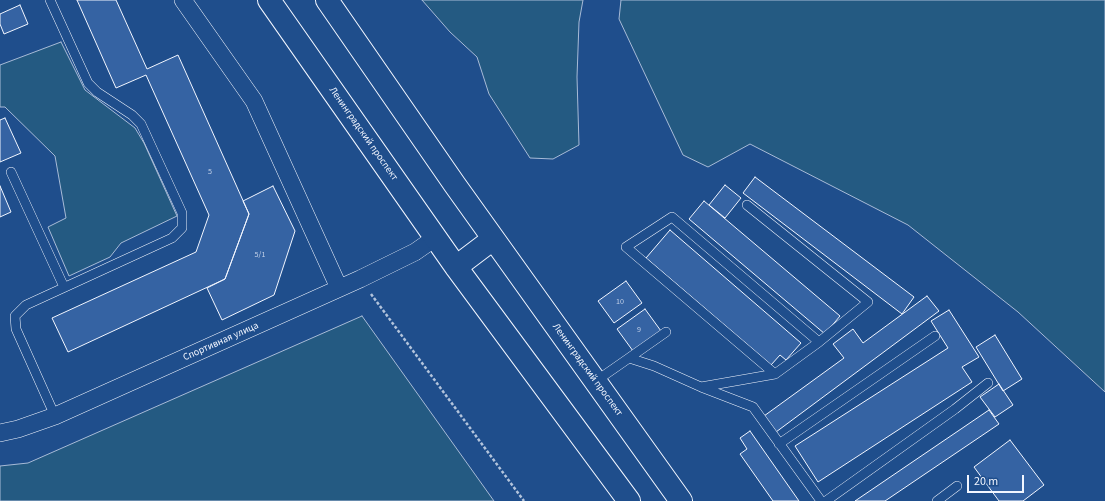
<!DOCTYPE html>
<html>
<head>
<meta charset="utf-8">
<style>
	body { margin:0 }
	#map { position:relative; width:1105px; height:501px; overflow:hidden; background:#1f4e8c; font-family:"Source Sans 3",sans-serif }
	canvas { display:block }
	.scale { position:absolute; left:967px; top:475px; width:57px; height:18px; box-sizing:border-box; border:2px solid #f2f6ff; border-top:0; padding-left:5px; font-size:12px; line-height:14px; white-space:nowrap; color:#f2f6ff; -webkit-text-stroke:3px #1f4e8c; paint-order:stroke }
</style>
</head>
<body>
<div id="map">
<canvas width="1105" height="501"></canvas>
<div class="scale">20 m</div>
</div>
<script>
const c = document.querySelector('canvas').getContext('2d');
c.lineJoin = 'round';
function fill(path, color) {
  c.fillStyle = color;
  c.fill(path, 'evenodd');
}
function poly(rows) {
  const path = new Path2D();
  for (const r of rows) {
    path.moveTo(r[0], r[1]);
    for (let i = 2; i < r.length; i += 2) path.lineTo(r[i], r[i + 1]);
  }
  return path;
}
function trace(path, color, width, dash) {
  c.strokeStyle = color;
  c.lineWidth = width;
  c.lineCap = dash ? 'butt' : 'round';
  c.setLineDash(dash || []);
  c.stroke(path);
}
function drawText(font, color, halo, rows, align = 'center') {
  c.font = font + ' "Source Sans 3",sans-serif';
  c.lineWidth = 3;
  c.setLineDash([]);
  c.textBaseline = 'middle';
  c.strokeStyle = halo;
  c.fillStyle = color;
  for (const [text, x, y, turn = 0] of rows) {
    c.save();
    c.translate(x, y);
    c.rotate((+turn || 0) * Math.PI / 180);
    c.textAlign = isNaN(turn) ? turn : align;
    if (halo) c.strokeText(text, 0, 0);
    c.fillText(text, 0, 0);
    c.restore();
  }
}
const green = poly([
	[422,0,583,0,579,22,577,77,579,145,553,159,530,158,489,94,477,57,450,32,422,0],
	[621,0,1105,0,1105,392,1018,312,908,225,750,144,708,167,683,155,619,19,621,0],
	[61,42,85,90,135,128,144,143,177,216,121,243,110,257,69,276,48,227,66,218,55,156,5,107,0,107,0,65,61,42],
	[362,316,494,501,0,501,0,466,28,463,362,316]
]);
fill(green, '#245a82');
trace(green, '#a8bbd7', 1);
const building = poly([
	[77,0,116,0,147,69,178,55,249,214,225,279,68,352,52,318,196,252,209,215,146,75,116,88,77,0],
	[20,5,28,24,4,34,0,24,0,14,20,5],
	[5,118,21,153,0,162,0,120,5,118],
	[755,177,914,297,902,314,743,193,755,177],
	[725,185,741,198,725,218,709,205,725,185],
	[0,186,11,212,0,217,0,186],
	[273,186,295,231,274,295,222,320,207,288,225,279,249,214,243,201,273,186],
	[704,201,840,316,825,334,689,219,704,201],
	[670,230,801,343,786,360,780,355,771,365,646,258,670,230],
	[626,281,642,303,614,323,598,301,626,281],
	[927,296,939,311,776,432,764,416,844,358,833,344,853,329,863,343,927,296],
	[645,309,661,331,633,351,617,329,645,309],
	[949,310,979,357,962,367,972,382,818,482,795,446,948,348,931,321,949,310],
	[995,335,1022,379,1003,391,976,347,995,335],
	[999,384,1013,405,995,417,980,397,999,384],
	[989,410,999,424,885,501,855,501,989,410],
	[750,431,799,501,773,501,740,454,747,449,740,438,750,431],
	[1010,440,1044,485,1023,501,999,501,974,467,1010,440]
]);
fill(building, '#3563a3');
trace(building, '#f2f6ff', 1);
const lane = poly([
	[50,0,88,83,97,92,132,115,141,124,182,213,182,228,172,238,26,305,15,316,16,329,55,416],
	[11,172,64,287],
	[629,358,666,332],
	[775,374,626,247,672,217,819,342],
	[596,381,629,358,654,366,701,387,753,407,821,501],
	[701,387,775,374,819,342,868,302,747,205],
	[779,444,935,336],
	[826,501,955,409,988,383],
	[937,501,957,486]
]);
const street = poly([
	[183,0,254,101,339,288],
	[0,433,18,429,55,416,360,279,415,252,435,238]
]);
const secondary = poly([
	[269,0,456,267,629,501],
	[327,0,455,185,681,501],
	[456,267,493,239]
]);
trace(lane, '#f2f6ff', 10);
trace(street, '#f2f6ff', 18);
trace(secondary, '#f2f6ff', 24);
trace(poly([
	[371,294,524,501]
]), '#b3c4dc', 2.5, [3, 2]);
trace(lane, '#1f4e8c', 9);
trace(street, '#1f4e8c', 17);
trace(secondary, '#1f4e8c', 22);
drawText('8px', '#c3d1e8', null, [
	["5",210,172],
	["5/1",260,255],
	["10",620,302],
	["9",639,330]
]);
drawText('10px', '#f2f6ff', '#1f4e8c', [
	["Ленинградский проспект",363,134,55],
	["Спортивная улица",221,342,-24],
	["Ленинградский проспект",587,370,54]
]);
</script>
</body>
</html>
